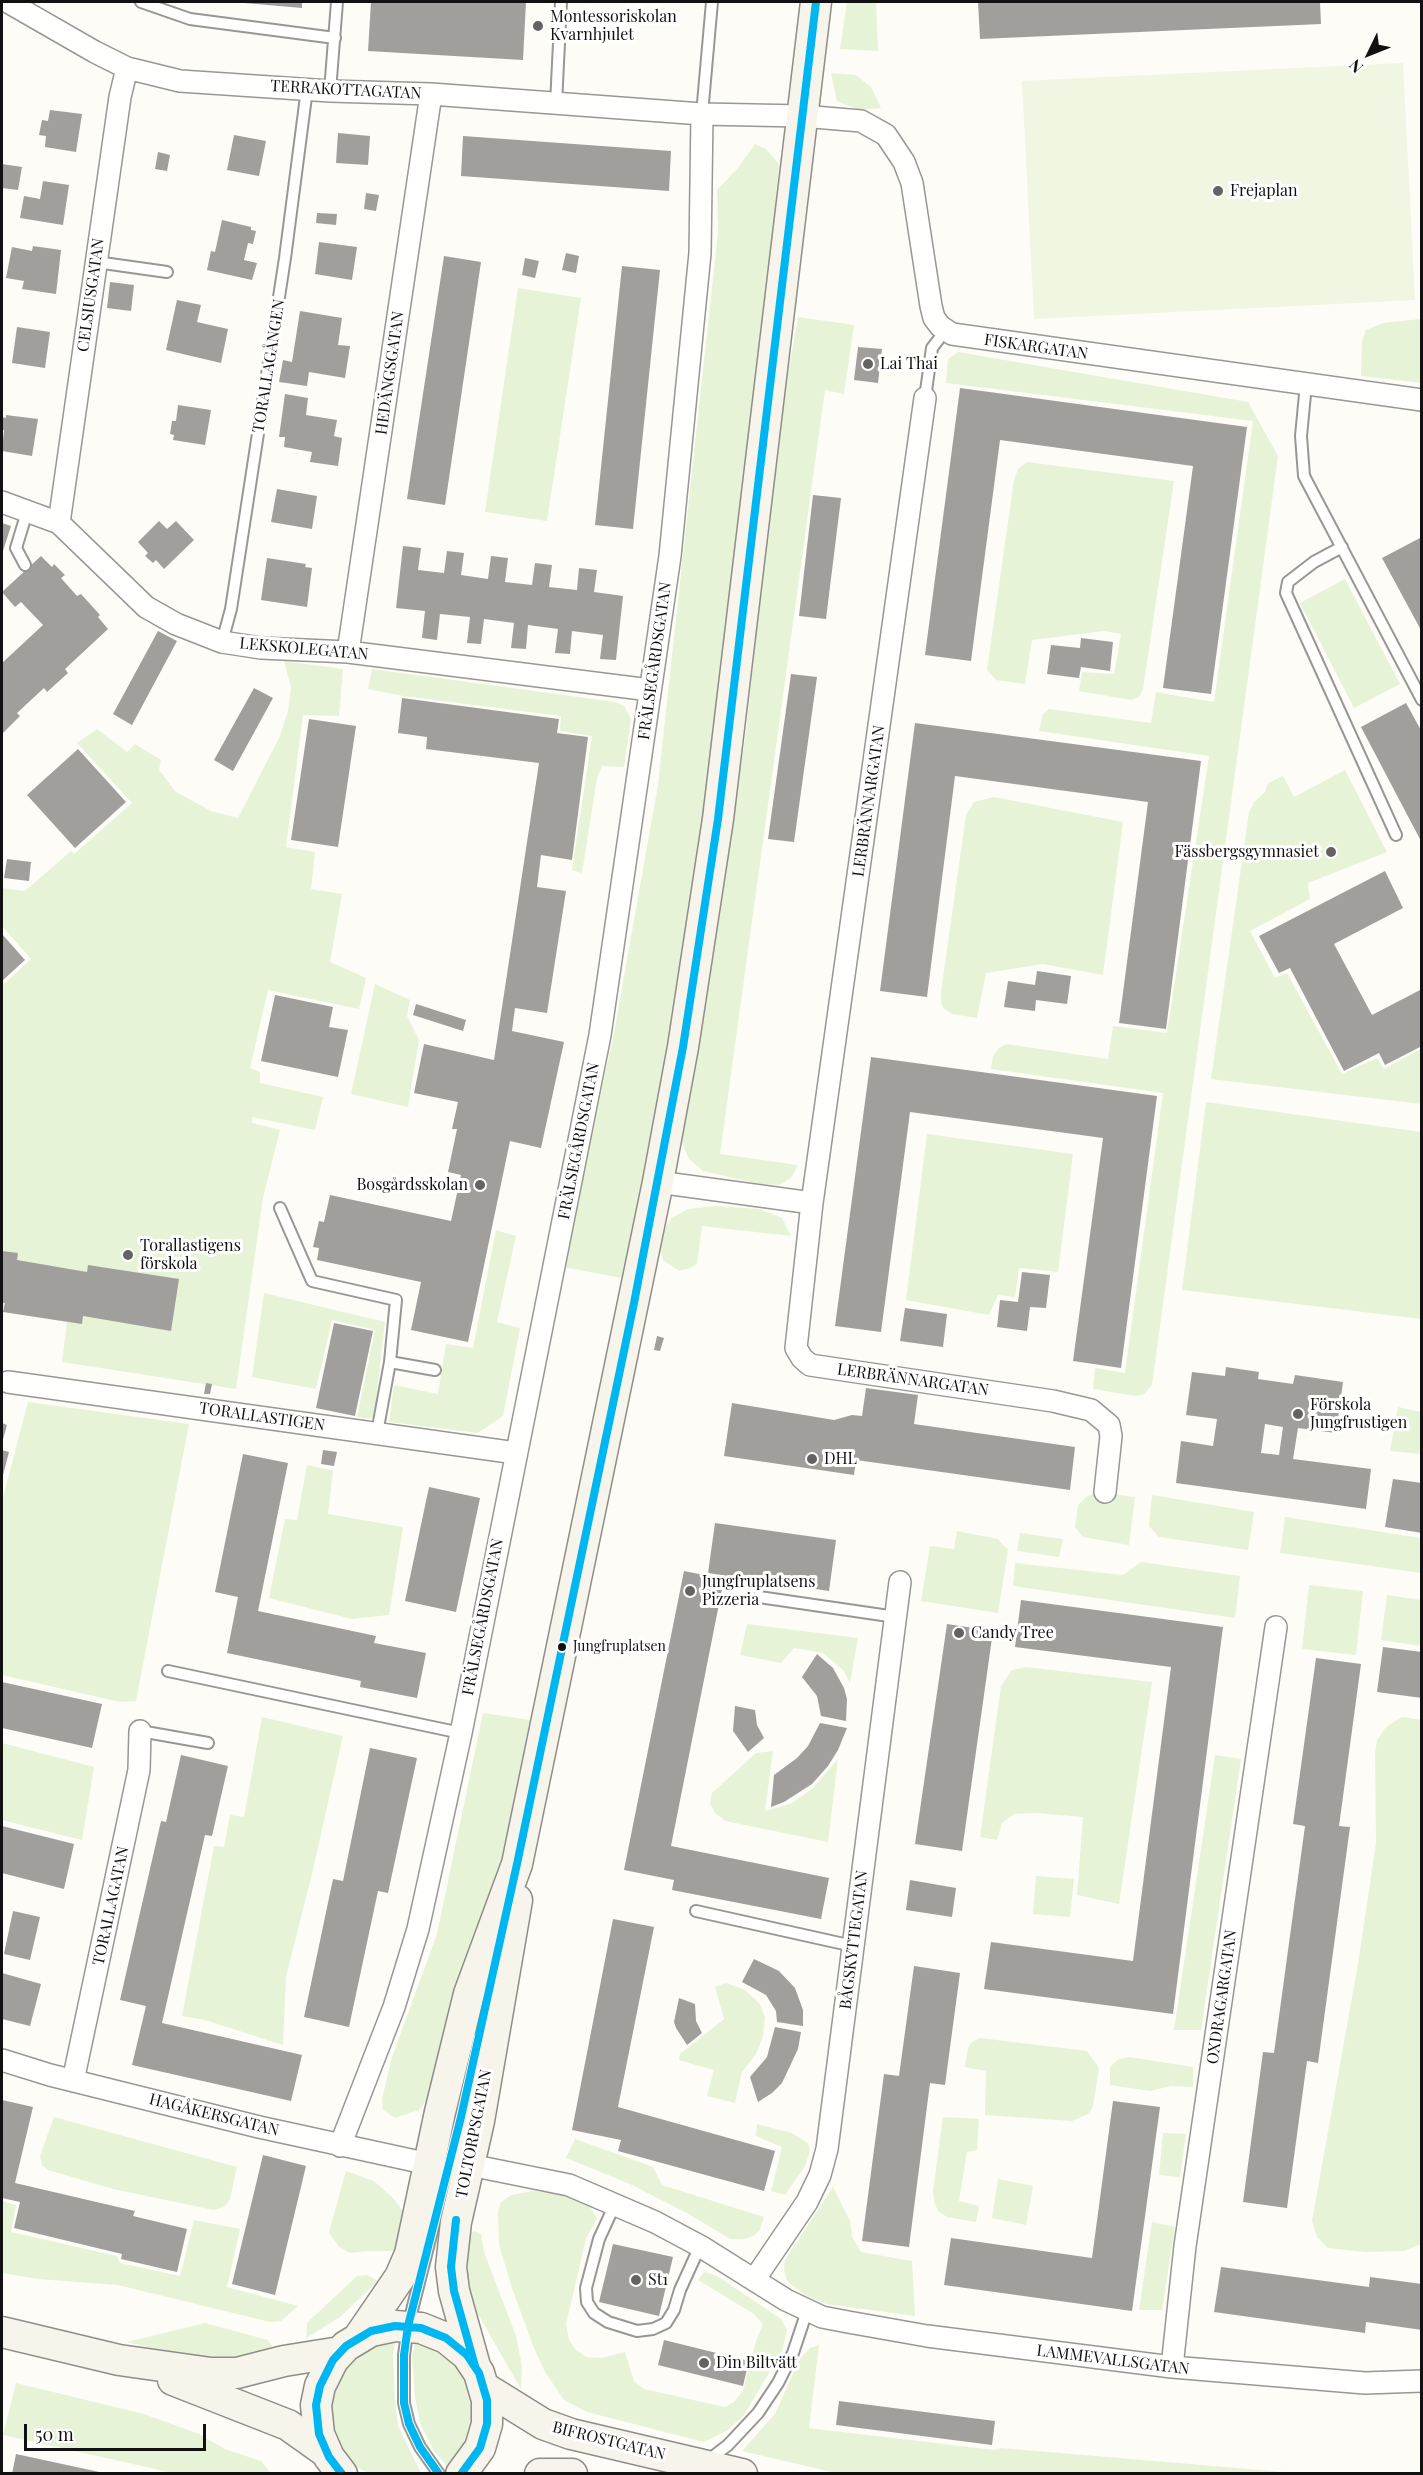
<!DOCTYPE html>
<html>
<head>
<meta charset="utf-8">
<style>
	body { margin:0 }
	#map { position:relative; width:1423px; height:2475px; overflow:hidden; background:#fdfcf7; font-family:"Playfair Display",serif }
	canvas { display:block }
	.frame { position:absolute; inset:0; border:3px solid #111; pointer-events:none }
	.north { position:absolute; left:1339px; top:24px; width:60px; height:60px; -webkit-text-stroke:4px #fff; paint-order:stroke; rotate:227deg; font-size:16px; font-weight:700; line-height:24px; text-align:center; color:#111 }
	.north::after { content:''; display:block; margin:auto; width:21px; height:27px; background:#111; clip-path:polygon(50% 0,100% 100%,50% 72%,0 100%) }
	.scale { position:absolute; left:24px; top:2424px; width:182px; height:27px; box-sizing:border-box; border:3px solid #111; border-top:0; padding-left:8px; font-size:18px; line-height:21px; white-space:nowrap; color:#111; -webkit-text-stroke:4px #fff; paint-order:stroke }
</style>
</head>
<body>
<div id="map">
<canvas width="1423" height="2475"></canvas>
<div class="frame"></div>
<div class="north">N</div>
<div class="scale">50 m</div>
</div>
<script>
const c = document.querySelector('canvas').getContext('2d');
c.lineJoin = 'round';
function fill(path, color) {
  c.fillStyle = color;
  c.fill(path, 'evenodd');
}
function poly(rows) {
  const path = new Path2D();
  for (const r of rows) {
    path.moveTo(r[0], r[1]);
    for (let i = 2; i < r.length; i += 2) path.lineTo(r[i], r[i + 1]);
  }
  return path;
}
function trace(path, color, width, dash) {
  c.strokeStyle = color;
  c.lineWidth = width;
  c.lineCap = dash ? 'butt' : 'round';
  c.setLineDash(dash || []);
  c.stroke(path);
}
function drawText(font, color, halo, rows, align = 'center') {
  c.font = font + ' "Playfair Display",serif';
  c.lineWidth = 6;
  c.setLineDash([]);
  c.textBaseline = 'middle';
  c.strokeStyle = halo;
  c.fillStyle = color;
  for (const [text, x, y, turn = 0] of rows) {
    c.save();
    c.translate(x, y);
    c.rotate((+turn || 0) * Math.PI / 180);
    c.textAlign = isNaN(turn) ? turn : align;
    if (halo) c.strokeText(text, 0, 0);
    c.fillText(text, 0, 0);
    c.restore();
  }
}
fill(poly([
	[847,2,876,2,878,51,840,49],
	[831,73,856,75,871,87,881,108,859,110,837,101],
	[755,144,766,149,779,164,771,254,727,644,673,1031,622,1278,563,1267,614,1033,658,785,718,232,717,190,737,169],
	[518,288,581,298,547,521,485,512],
	[798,317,854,325,844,394,825,390,720,1154,798,1165,791,1178,779,1185,760,1184,703,1171,689,1159,682,1143,680,1122,745,740,779,427],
	[1421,319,1421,383,1361,376,1362,341,1366,330,1383,323],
	[958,352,1248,402,1278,456,1152,1385,1144,1394,1135,1396,1093,1389,1095,1368,1125,1373,1163,1093,991,1069,993,1056,999,1048,1006,1044,1108,1059,1113,1026,1167,1033,1209,756,1039,731,1043,714,1049,709,1151,723,1156,692,1214,702,1253,421,946,383,948,359],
	[1027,462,1174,481,1143,689,1139,697,1131,700,1079,691,1082,672,1114,674,1121,634,1104,631,1032,640,1025,684,996,680,987,670,1014,480,1018,469],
	[1345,579,1400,684,1354,708,1300,603],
	[284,661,343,669,339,716,303,715,286,847,315,852,311,889,342,894,330,962,366,978,359,1009,268,990,250,1068,260,1072,260,1083,323,1097,315,1130,252,1117,252,1123,280,1130,263,1198,236,1389,62,1362,67,1322,4,1312,2,1321,2,986,31,959,2,926,2,888,25,891,71,851,74,854,132,803,77,743,97,729,127,752,135,744,161,760,159,770,176,792,211,811,238,818,280,736,288,711,291,688],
	[372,669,615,702,624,706,631,719,624,767,602,766,597,778,582,873,572,870,592,736,560,731,561,716,403,696,368,689],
	[1345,770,1387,852,1308,883,1310,899,1250,931,1275,978,1287,973,1342,1074,1377,1058,1384,1069,1421,1049,1421,1104,1211,1079,1249,812,1254,802,1265,792,1268,783,1283,776,1294,797],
	[994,797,1123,822,1103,975,1043,964,986,973,977,1018,952,1014,944,1009,941,1003,941,992,966,815,974,802],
	[375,984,410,1000,407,1016,419,1040,408,1107,351,1094],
	[1206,1102,1421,1132,1421,1319,1182,1290],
	[927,1134,1073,1154,1058,1272,1019,1268,1015,1297,998,1295,989,1315,906,1300],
	[716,1206,759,1209,782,1218,791,1236,702,1226,697,1264,690,1268,679,1271,663,1260,660,1249,662,1234,671,1218,688,1209],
	[496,1230,516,1236,497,1322,520,1328,503,1416,478,1433,389,1422,394,1385,438,1394,446,1344,473,1348],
	[264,1293,385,1322,374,1419,357,1417,375,1330,332,1320,316,1389,252,1377],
	[28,1402,189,1424,136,1701,120,1702,2,1675,2,1501],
	[1398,1407,1421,1412,1421,1454,1390,1451],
	[307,1465,333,1471,328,1514,403,1527,389,1615,352,1619,269,1598,285,1519,297,1520],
	[1097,1492,1135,1497,1129,1545,1083,1537,1075,1527,1078,1505,1086,1497],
	[1152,1495,1254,1512,1248,1550,1159,1537,1149,1526],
	[1285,1517,1421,1538,1421,1573,1280,1553],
	[957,1531,998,1539,1008,1550,998,1613,921,1601,930,1546,954,1549],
	[1020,1533,1063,1539,1059,1557,1017,1551],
	[1141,1562,1240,1576,1235,1618,1013,1586,1015,1563,1123,1575],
	[1309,1585,1363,1591,1356,1655,1302,1649],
	[1387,1595,1421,1600,1421,1646,1381,1640],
	[747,1624,858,1638,850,1683,843,1670,823,1653,794,1648,781,1663,740,1655],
	[1026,1667,1152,1682,1119,1904,1077,1895,1083,1817,1035,1813,1014,1814,1002,1823,997,1840,980,1837,1001,1686,1012,1670],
	[483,1713,530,1720,497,1885,429,2097,419,2110,395,2118,383,2110,382,2099,392,2057,437,1934],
	[262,1717,343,1736,312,1874,286,1977,283,2045,205,2020,182,2016,214,1846,224,1847,230,1815,244,1817],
	[1402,1717,1422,1720,1421,2244,1404,2251,1365,2252,1328,2248,1317,2237,1312,2221,1358,1964,1376,1843,1375,1754,1377,1740,1386,1727],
	[2,1743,94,1767,82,1840,2,1820],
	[773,1751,765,1811,792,1803,813,1788,838,1759,828,1842,725,1821,715,1813,710,1803,712,1793,756,1753],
	[1215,1755,1241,1759,1201,2030,1174,2030],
	[1036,1876,1074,1879,1070,1917,1033,1914],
	[726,1983,745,1990,760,2004,765,2017,763,2036,756,2054,742,2072,735,2103,707,2096,714,2070,679,2060,680,2054,724,2019,715,1987],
	[980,2038,1087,2051,1099,2068,1093,2107,1088,2114,1072,2121,985,2115,986,2071,965,2067,968,2048,972,2042],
	[1129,2057,1193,2067,1193,2087,1171,2086,1150,2091,1110,2085,1110,2067,1119,2059],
	[54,2117,237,2167,230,2199,224,2207,214,2210,113,2189,48,2170,42,2165,40,2156],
	[943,2117,979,2119,977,2150,967,2152,959,2201,979,2206,976,2222,947,2217,938,2211,934,2201,933,2191],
	[757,2124,792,2133,808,2143,810,2151,805,2166,785,2195,771,2191,782,2147,756,2136],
	[1163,2133,1186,2134,1180,2177,1159,2175],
	[575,2139,653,2167,662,2185,764,2217,760,2229,755,2235,745,2239,730,2239,687,2213,630,2184,566,2158],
	[346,2171,374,2181,394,2199,403,2211,406,2224,398,2251,367,2251,350,2253,339,2247,329,2232],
	[998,2179,1033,2186,1026,2225,992,2218],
	[833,2187,850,2221,852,2237,861,2252,912,2261,915,2316,826,2304,805,2295,787,2281,784,2270,785,2260],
	[533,2191,563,2194,589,2205,597,2218,586,2239,566,2324,569,2340,575,2349,586,2357,601,2358,625,2352,634,2381,644,2389,725,2407,734,2402,743,2391,756,2341,763,2324,754,2314,698,2280,704,2272,717,2276,781,2319,787,2330,782,2351,744,2415,728,2430,704,2442,587,2412,564,2400,545,2372,534,2348,513,2291,499,2245,498,2211,501,2202,511,2195],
	[2,2201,16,2205,11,2232,117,2256,120,2263,180,2276,194,2220,240,2229,227,2287,298,2306,281,2321,270,2322,118,2285,38,2279,2,2273],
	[1152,2222,1175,2227,1162,2310,1139,2310],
	[475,2231,481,2234,484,2252,516,2336,522,2366,521,2389,471,2302,466,2279,466,2234],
	[367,2275,378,2281,340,2317,306,2338,307,2323,357,2276],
	[205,2323,268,2340,276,2352,236,2361,191,2358,127,2342],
	[396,2339,393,2355,395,2399,398,2426,421,2473,368,2473,353,2465,336,2442,329,2416,333,2388,345,2366,364,2349],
	[416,2341,437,2349,460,2370,472,2399,471,2430,457,2457,447,2466,434,2451,420,2423,415,2397,412,2356],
	[819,2345,809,2428,994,2450,1001,2448,1296,2473,840,2474,742,2451,775,2414,799,2360,810,2348],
	[16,2383,144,2414,199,2434,225,2449,261,2461,271,2473,173,2473,3,2435]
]), '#e7f3d7');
fill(poly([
	[1403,63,1415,300,1034,319,1022,81]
]), '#f0f6e1');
fill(poly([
	[233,2,302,2,302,8],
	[371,2,526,2,523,60,368,51],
	[978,2,1320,2,1321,24,980,39],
	[50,110,82,114,76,152,45,147,46,136,39,135,42,120,48,121],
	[338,133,370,136,368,165,336,163],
	[234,135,266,141,259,176,227,170],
	[463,136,671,151,669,191,461,176],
	[158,152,170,155,167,171,155,169],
	[2,164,22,167,18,190,2,188],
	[43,181,69,185,63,225,20,218,24,196,40,199],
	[366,193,379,195,376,211,364,209],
	[317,213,337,214,336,225,316,223],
	[222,220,251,227,251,230,256,231,253,244,248,243,244,260,257,263,252,280,207,270,211,251,215,252],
	[319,242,357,247,352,280,315,274],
	[33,246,61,250,56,294,22,289,24,281,6,278,12,247,32,251],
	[566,253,579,256,576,273,562,270],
	[444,256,481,262,445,505,407,499],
	[525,258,539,261,535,278,522,275],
	[622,266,660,270,633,529,595,525],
	[110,282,134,285,131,311,107,308],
	[177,300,201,305,197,322,228,329,221,363,166,350],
	[300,311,342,318,338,345,350,346,345,378,309,372,307,386,279,382,283,360,292,362],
	[17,327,50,332,45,368,12,363],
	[858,347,882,349,878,383,854,380],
	[960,388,1247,427,1211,694,1163,688,1193,466,1000,440,971,661,925,655],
	[285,394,308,398,306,415,337,420,334,436,342,438,338,466,310,462,312,452,284,447,285,437,279,437],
	[178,405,211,410,205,445,173,440,174,435,170,434,172,421,176,421],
	[6,415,38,419,32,456,2,451,4,430,2,430,2,417,6,418],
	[277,489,317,496,312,529,271,522],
	[813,495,841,498,826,619,799,616],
	[159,521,167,529,176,521,194,540,164,569,156,560,153,563,145,556,148,553,138,542],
	[2,523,11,526,2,554],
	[1422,537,1422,632,1382,558],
	[403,546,421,548,418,570,444,573,447,551,464,553,461,575,488,579,491,556,508,558,505,582,532,585,535,563,552,565,549,587,577,590,579,568,597,570,594,592,623,596,616,660,600,659,603,635,572,631,570,654,555,653,558,629,528,625,526,649,511,648,514,623,484,619,481,644,467,643,470,617,440,614,437,640,422,638,425,611,396,608],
	[41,556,52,567,54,564,65,575,61,578,77,596,81,594,100,615,98,617,108,629,65,669,68,673,47,692,44,688,17,713,20,716,2,734,2,663,43,625,21,602,15,607,2,592],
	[267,558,306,564,305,567,312,568,307,607,261,600],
	[158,631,177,641,132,725,113,714],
	[1081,638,1113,642,1110,671,1081,667,1079,678,1047,674,1051,645,1080,648],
	[791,674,817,677,794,842,768,839],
	[254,688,273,698,233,771,214,760],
	[402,698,559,719,557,733,588,737,572,860,541,855,537,887,566,891,547,1013,515,1008,512,1031,564,1042,541,1148,510,1141,468,1342,411,1330,421,1282,317,1260,319,1248,313,1247,319,1221,324,1222,330,1195,451,1221,461,1175,448,1172,457,1129,452,1129,458,1102,414,1093,424,1044,494,1060,539,763,426,749,427,737,398,733],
	[1406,703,1422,732,1422,843,1361,727],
	[309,719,356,726,338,847,291,840],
	[915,723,1201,761,1166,1029,1119,1023,1148,802,955,776,927,997,880,991],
	[78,749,126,802,75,848,27,795],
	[7,859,31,862,29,881,4,878],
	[1385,871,1403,908,1334,944,1372,1015,1422,989,1422,1046,1385,1065,1379,1053,1344,1071,1290,968,1279,973,1259,936],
	[2,934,25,960,2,981],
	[1037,971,1071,976,1067,1004,1036,1000,1035,1011,1004,1007,1008,981,1035,985],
	[275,995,333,1007,329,1027,348,1030,338,1077,261,1061],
	[416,1004,466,1020,463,1031,413,1015],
	[871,1057,1157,1096,1121,1368,1073,1361,1103,1138,910,1112,881,1332,835,1326],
	[2,1251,18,1253,17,1260,87,1272,88,1265,179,1279,171,1331,83,1316,82,1324,3,1312,5,1303,2,1303],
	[1022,1272,1050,1275,1046,1308,1030,1307,1027,1331,997,1327,1000,1300,1018,1302],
	[905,1308,947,1314,943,1347,900,1341],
	[334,1323,373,1331,355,1416,316,1408],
	[657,1336,664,1338,660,1351,654,1350],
	[1226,1367,1259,1372,1258,1379,1293,1384,1295,1375,1343,1382,1336,1433,1298,1428,1293,1459,1371,1469,1366,1509,1176,1483,1181,1441,1213,1446,1217,1419,1186,1415,1192,1372,1225,1376],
	[1265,1424,1283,1427,1279,1455,1261,1453],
	[206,1383,212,1384,210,1394,204,1394],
	[866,1388,918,1395,914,1424,1075,1447,1070,1490,856,1460,854,1475,724,1456,732,1403,834,1420,852,1415,862,1416],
	[2,1423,7,1425,2,1443],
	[2,1450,9,1452,2,1479],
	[323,1450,337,1452,334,1466,321,1464],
	[243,1454,288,1463,258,1611,376,1636,374,1643,426,1653,417,1698,360,1687,361,1681,227,1653,238,1597,215,1592],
	[1393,1479,1422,1483,1422,1533,1385,1527],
	[429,1487,480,1498,456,1612,405,1601],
	[715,1523,836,1540,829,1591,708,1573],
	[684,1571,724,1579,671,1846,829,1878,821,1919,672,1890,674,1880,624,1870],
	[1021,1600,1223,1627,1173,2014,984,1989,991,1942,1133,1961,1171,1667,1015,1647],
	[947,1624,993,1631,962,1851,915,1844],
	[1383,1647,1422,1652,1422,1698,1377,1692],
	[817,1654,833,1668,844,1688,847,1699,846,1721,821,1716,817,1696,802,1677],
	[1316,1658,1361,1664,1339,1826,1350,1827,1318,2063,1307,2061,1287,2208,1243,2202,1263,2052,1274,2053,1305,1826,1293,1824],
	[2,1682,102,1704,92,1748,2,1728],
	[735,1706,755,1710,757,1725,764,1738,748,1752,733,1731],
	[820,1723,847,1728,838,1750,828,1766,812,1784,784,1802,771,1807,774,1775,797,1758,808,1746],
	[370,1748,417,1758,388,1893,378,1891,349,2027,304,2017,333,1879,343,1881],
	[181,1755,228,1766,212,1836,205,1835,162,2023,302,2055,291,2101,132,2065,146,2006,120,2000,161,1821,166,1822],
	[2,1826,74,1844,64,1889,2,1873],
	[910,1880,956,1888,952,1917,906,1910],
	[13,1911,40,1917,30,1960,4,1954],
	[613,1919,654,1927,618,2107,775,2151,764,2191,618,2151,621,2140,572,2130],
	[754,1959,779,1971,795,1988,803,2010,803,2026,777,2022,776,2011,766,1995,742,1982],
	[914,1966,960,1973,945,2085,930,2083,909,2247,862,2241,884,2074,899,2076],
	[2,1973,41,1984,30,2026,2,2019],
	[679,1998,695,2004,696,2021,702,2033,687,2045,676,2028,674,2022],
	[775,2027,801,2032,798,2049,782,2083,772,2093,758,2102,750,2077,767,2057],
	[2,2100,33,2107,15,2183,135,2211,133,2216,187,2229,177,2272,121,2259,122,2254,14,2228,20,2202,2,2198],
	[1113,2101,1160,2107,1132,2311,944,2285,951,2238,1092,2258],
	[263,2155,306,2166,275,2295,232,2284],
	[613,2244,673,2257,659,2316,599,2302],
	[1221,2267,1369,2287,1370,2277,1422,2284,1422,2330,1366,2322,1365,2333,1214,2312],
	[664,2340,749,2361,743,2386,658,2365],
	[839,2401,995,2421,992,2445,836,2425],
	[16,2454,104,2473,104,2474,12,2474]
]), '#a19f9c');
const lane = poly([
	[141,2,190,19,335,38],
	[330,91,337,2],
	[556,104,561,2],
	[702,114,712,2],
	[96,262,167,272],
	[1306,384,1301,436,1304,476,1422,700],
	[925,398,932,348,945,331],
	[1342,547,1314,562,1288,582,1286,593,1396,835],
	[25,565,16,548,27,512],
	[222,642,231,609,285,258,307,89],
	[280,1208,312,1281,396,1300,390,1362,435,1370],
	[377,1433,390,1362],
	[759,1597,896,1617],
	[168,1671,461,1733],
	[140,1731,208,1743],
	[696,1911,853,1946],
	[615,2204,599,2239,586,2288,587,2302,594,2313,608,2322,637,2331,653,2329,666,2323,674,2310,680,2290,700,2246],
	[706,2462,728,2445,758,2413,778,2383,793,2353,807,2311],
	[439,2474,420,2447,409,2424,404,2403,404,2355,408,2326,461,2117,479,2037]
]);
const street = poly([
	[8,2,95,52,127,68,180,81,330,91,431,94,702,114,802,116,861,121,886,135,904,162,912,183,931,306,934,318,940,326,952,334,1422,400],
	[925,398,812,1203,796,1348,802,1358,810,1365,1053,1401,1091,1410,1109,1425,1111,1436,1105,1492],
	[2,502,59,523,146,607,176,624,222,642,261,648,348,652,650,690],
	[59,523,120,97,127,68],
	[348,652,431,94],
	[658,1182,812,1203],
	[8,1382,516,1453],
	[2,2060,50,2075,259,2127,429,2164],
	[73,2081,139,1770,140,1731],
	[340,2146,394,2007,418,1929,461,1733,600,1035,670,556,700,253,702,114],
	[470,2165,569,2185,655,2222,700,2246,786,2300,822,2317,848,2322,927,2336,1172,2367,1365,2383,1422,2381],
	[754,2280,807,2202,820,2175,827,2149,900,1582],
	[1172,2367,1185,2246,1276,1627]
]);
const secondary = poly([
	[2,2332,119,2360,211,2373,237,2373,284,2361,340,2352],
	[359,2337,400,2277,410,2254,440,2112,469,1994,517,1864,658,1182,683,1047,718,819,816,2],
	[475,2366,454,2291,451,2267,456,2222,479,2121,517,1900],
	[173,2380,288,2425,326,2452],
	[485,2388,543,2424,571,2434,742,2474],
	[342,2474,329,2457,319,2434,316,2405,320,2386,333,2360,346,2346,371,2331,395,2326,421,2328,446,2338,467,2355,479,2373,487,2400,487,2424,480,2448,461,2474],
	[540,2474,572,2474]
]);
trace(lane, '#979795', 14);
trace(street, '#979795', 24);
trace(secondary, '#8e8d8b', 33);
trace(lane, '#fffffe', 10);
trace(street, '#fffffe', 21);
trace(secondary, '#f6f4eb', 30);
trace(poly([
	[456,2220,451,2267,454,2291,475,2366],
	[342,2474,329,2457,319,2434,316,2405,320,2386,333,2360,346,2346,371,2331,395,2326,421,2328,446,2338,467,2355,479,2373,487,2400,487,2424,480,2448,461,2474],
	[439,2474,420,2447,409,2424,404,2403,404,2355,408,2326,461,2117,517,1864,634,1303,683,1047,718,819,816,2]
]), '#00b6f1', 8);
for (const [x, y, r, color] of [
	[538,26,6,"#646362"],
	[1218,191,6,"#646362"],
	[868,364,6,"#646362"],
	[1331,852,6,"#646362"],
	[480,1185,6,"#646362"],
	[128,1255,6,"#646362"],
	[1298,1414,6,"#646362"],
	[812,1459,6,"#646362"],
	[690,1591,6,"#646362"],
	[959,1633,6,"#646362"],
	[562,1647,5,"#111"],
	[636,2280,6,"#646362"],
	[704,2363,6,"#646362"]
]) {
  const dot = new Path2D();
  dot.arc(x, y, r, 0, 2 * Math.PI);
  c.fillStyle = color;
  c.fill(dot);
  trace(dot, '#fff', 2);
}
drawText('14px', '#111', '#fff', [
	["Jungfruplatsen",573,1647]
], 'left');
drawText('16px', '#111', '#fff', [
	["Montessoriskolan",550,17],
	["Kvarnhjulet",550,35],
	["Frejaplan",1230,191],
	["Lai Thai",880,364],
	["Fässbergsgymnasiet",1319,852,"right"],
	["Bosgårdsskolan",468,1185,"right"],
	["Torallastigens",140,1246],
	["förskola",140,1264],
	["Förskola",1310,1405],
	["Jungfrustigen",1310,1423],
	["DHL",824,1459],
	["Jungfruplatsens",702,1582],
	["Pizzeria",702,1600],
	["Candy Tree",971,1633],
	["St1",648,2280],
	["Din Biltvätt",716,2363]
], 'left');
drawText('16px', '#111', '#fff', [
	["TERRAKOTTAGATAN",346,90,3],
	["CELSIUSGATAN",91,295,-82],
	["FISKARGATAN",1036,347,8],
	["TORALLAGÅNGEN",269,366,-81],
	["HEDÄNGSGATAN",390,373,-82],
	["LEKSKOLEGATAN",304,649,5],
	["FRÄLSEGÅRDSGATAN",655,661,-82],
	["LERBRÄNNARGATAN",869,801,-82],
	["FRÄLSEGÅRDSGATAN",579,1141,-79],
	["LERBRÄNNARGATAN",913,1380,8],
	["TORALLASTIGEN",262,1417,8],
	["FRÄLSEGÅRDSGATAN",483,1617,-79],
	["TORALLAGATAN",111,1906,-78],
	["BÅGSKYTTEGATAN",854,1940,-83],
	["OXDRAGARGATAN",1222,1997,-82],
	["HAGÅKERSGATAN",214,2115,14],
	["TOLTORPSGATAN",474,2134,-79],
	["LAMMEVALLSGATAN",1113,2360,7],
	["BIFROSTGATAN",609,2441,14]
]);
</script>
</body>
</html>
